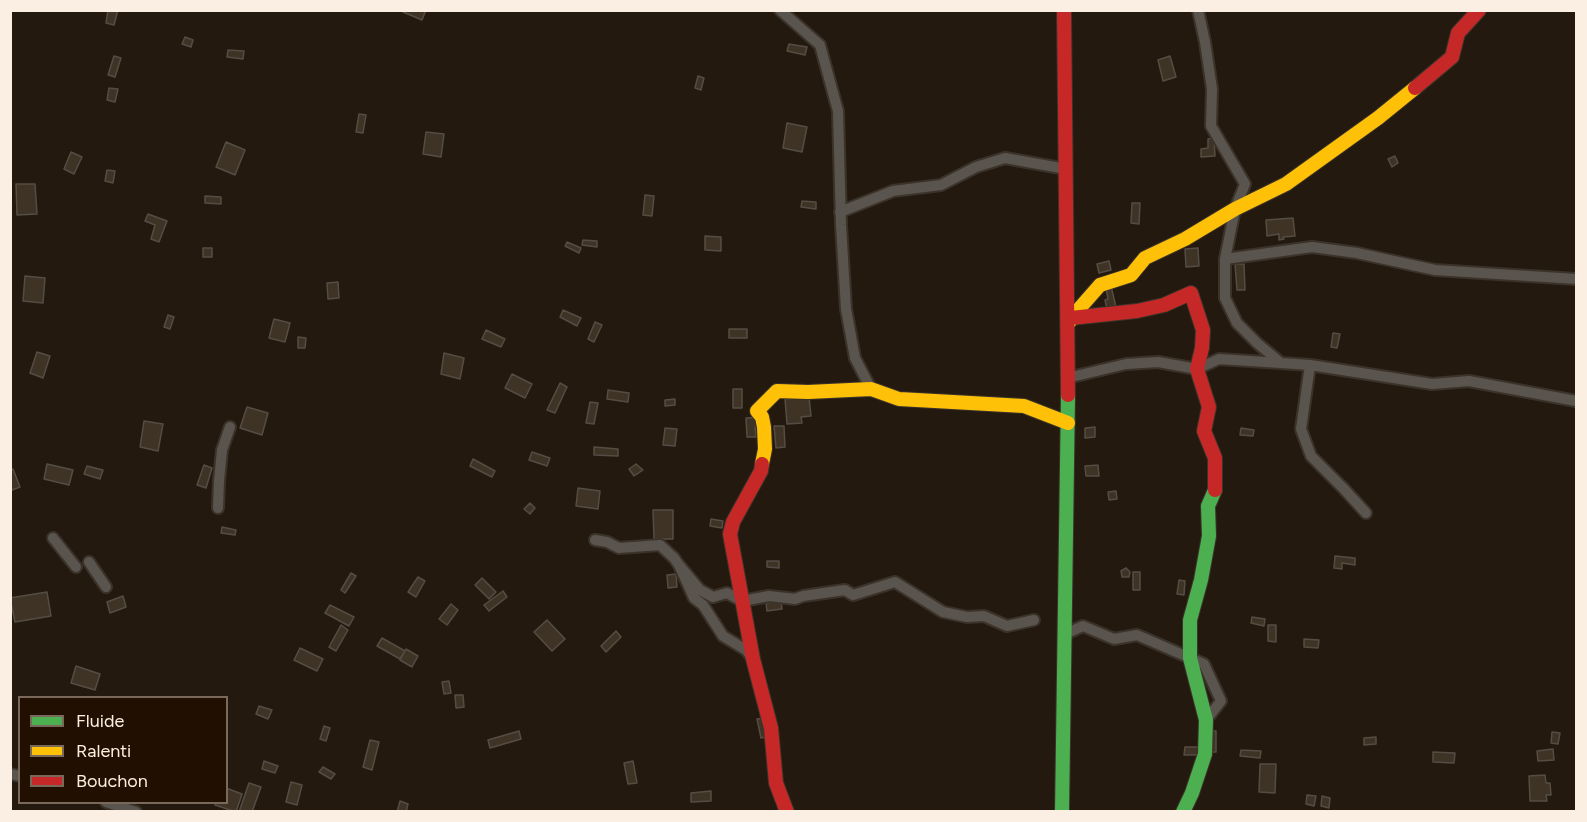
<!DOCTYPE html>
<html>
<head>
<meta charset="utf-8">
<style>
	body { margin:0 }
	#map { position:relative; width:1587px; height:822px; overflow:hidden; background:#23190f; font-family:Figtree,sans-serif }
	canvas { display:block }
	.frame { position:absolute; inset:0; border:12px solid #fbeee3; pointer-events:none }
	.legend { position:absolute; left:18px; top:696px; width:210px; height:108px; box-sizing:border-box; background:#211001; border:2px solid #78695b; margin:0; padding:8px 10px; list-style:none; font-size:18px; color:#fbeee3 }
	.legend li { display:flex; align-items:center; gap:12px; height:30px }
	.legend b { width:30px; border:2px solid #78695b }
</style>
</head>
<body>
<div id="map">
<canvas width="1587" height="822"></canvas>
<div class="frame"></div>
<ul class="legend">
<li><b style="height:8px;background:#4caf50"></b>Fluide</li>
<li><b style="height:8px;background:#ffc107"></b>Ralenti</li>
<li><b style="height:8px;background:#c62828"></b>Bouchon</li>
</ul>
</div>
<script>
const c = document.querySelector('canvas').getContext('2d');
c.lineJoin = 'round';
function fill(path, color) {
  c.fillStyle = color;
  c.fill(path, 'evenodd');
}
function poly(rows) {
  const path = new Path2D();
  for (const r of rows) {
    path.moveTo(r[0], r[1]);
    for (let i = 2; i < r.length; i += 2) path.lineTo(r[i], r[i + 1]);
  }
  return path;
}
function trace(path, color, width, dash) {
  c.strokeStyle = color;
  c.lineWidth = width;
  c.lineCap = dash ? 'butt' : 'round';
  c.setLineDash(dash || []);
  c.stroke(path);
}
const building = poly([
	[108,10,118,10,114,25,106,23,108,10],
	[404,10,426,10,422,20,403,12,404,10],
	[185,37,193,40,191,47,182,44,185,37],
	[789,44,807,47,805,55,787,51,789,44],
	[228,50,244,51,243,59,227,57,228,50],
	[114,56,121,58,115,77,108,75,114,56],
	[1170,56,1176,77,1163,81,1158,60,1170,56],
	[698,76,704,78,701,90,695,88,698,76],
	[109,88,118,89,115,102,107,100,109,88],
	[359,114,366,115,363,133,356,132,359,114],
	[787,123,807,127,802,152,783,148,787,123],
	[426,132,444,134,441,157,423,154,426,132],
	[1214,138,1215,156,1201,157,1201,149,1208,148,1208,139,1214,138],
	[226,142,245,150,235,175,216,167,226,142],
	[71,152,82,157,74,174,64,169,71,152],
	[1395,156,1398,163,1392,167,1388,159,1395,156],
	[107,170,115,171,113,183,105,181,107,170],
	[16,184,35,184,37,214,17,215,16,184],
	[645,195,654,196,652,216,643,215,645,195],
	[205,196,221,197,221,204,205,203,205,196],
	[802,201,816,202,816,209,801,207,802,201],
	[1132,203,1140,203,1139,224,1131,223,1132,203],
	[148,214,167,221,159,242,151,239,155,225,145,221,148,214],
	[1293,218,1295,236,1283,237,1284,239,1279,240,1279,234,1267,236,1266,220,1293,218],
	[705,236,721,237,721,251,705,250,705,236],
	[583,240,597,241,597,247,582,245,583,240],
	[567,242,581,248,579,253,565,246,567,242],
	[203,248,212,248,212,257,203,257,203,248],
	[1198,248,1199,266,1186,267,1185,249,1198,248],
	[1109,261,1111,270,1099,273,1097,264,1109,261],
	[1235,264,1244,264,1245,290,1237,290,1235,264],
	[25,276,45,278,43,303,23,301,25,276],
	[338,282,339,298,328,299,327,283,338,282],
	[1111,286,1116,307,1107,309,1105,300,1108,299,1106,288,1111,286],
	[563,310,581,318,577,326,560,317,563,310],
	[168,315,174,317,170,329,164,327,168,315],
	[274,319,290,323,285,342,269,338,274,319],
	[595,322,602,325,594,342,588,339,595,322],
	[729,329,747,329,747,338,729,338,729,329],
	[486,330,505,339,501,347,482,339,486,330],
	[1333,333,1340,334,1337,348,1331,347,1333,333],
	[298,337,306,338,305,348,298,348,298,337],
	[37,352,50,356,43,378,30,373,37,352],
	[444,353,464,358,460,379,441,374,444,353],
	[512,374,532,384,525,398,505,388,512,374],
	[560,383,567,387,555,413,547,410,560,383],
	[733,389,742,389,742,408,733,408,733,389],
	[608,390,629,393,628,402,607,399,608,390],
	[809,397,811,416,801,417,802,423,787,424,785,399,809,397],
	[675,399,675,405,665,406,665,400,675,399],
	[590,402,598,403,594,424,586,423,590,402],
	[247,407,268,413,262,435,240,428,247,407],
	[761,417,761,427,755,427,756,437,747,437,746,418,761,417],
	[144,421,163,424,158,451,140,447,144,421],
	[774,426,784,426,785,447,776,448,774,426],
	[1095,427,1095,437,1085,438,1085,428,1095,427],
	[665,428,677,429,675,446,663,445,665,428],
	[1241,428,1254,430,1253,436,1240,435,1241,428],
	[594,447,618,449,618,456,594,455,594,447],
	[532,452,550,458,547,466,529,460,532,452],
	[473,459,495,471,492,477,470,466,473,459],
	[47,464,73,470,69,485,44,479,47,464],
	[636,464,643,470,634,476,629,469,636,464],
	[204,465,212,468,206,488,197,485,204,465],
	[1098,465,1099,476,1086,476,1085,466,1098,465],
	[87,466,103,470,100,479,84,474,87,466],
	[13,469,20,487,12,490,10,487,10,470,13,469],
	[578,488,600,491,598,509,576,506,578,488],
	[1116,491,1117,499,1109,500,1108,492,1116,491],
	[530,503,535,508,530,514,524,509,530,503],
	[653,510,673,510,673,539,654,539,653,510],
	[711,519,723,521,722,528,710,526,711,519],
	[222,527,236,530,235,535,221,533,222,527],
	[1335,556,1355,558,1355,565,1342,563,1342,569,1334,568,1335,556],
	[767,561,779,561,779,568,767,567,767,561],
	[1126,568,1130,572,1129,577,1122,577,1121,571,1126,568],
	[1133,572,1140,572,1140,590,1133,590,1133,572],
	[351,573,356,576,345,593,341,590,351,573],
	[676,574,677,587,668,588,667,575,676,574],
	[418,577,425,581,416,597,408,592,418,577],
	[482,578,496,592,489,599,475,585,482,578],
	[1179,580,1185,581,1184,595,1177,594,1179,580],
	[503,591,507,597,489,611,484,605,503,591],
	[47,592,51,616,15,622,10,598,47,592],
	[123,596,126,607,110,613,107,602,123,596],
	[781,601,782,609,767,611,766,603,781,601],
	[451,604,458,610,447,625,439,619,451,604],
	[330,605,354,617,349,626,325,613,330,605],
	[1252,617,1265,619,1264,626,1251,623,1252,617],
	[547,620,565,639,552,651,534,632,547,620],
	[341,625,348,630,336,651,329,647,341,625],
	[1268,625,1276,625,1276,642,1268,641,1268,625],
	[616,631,621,637,606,652,601,646,616,631],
	[382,638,405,651,400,659,377,646,382,638],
	[1304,639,1319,640,1318,648,1304,647,1304,639],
	[300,648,323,659,317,671,294,660,300,648],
	[406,649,418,656,412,667,400,660,406,649],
	[76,666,100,674,95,690,71,683,76,666],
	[449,681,451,693,444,694,442,682,449,681],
	[455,695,463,695,464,707,456,708,455,695],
	[259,706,272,710,268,719,256,714,259,706],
	[764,718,766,737,761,738,757,719,764,718],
	[324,726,330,728,326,741,320,739,324,726],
	[519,731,521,739,490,748,488,740,519,731],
	[1210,731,1216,731,1216,752,1209,752,1210,731],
	[1552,732,1560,733,1558,744,1551,743,1552,732],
	[1376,737,1376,744,1364,745,1364,738,1376,737],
	[370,740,379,742,372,770,363,767,370,740],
	[1185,747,1200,747,1199,755,1184,755,1185,747],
	[1553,749,1554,760,1538,761,1537,751,1553,749],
	[1241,750,1261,751,1260,758,1240,756,1241,750],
	[1433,752,1455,753,1454,763,1433,762,1433,752],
	[264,761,278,766,275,773,262,769,264,761],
	[633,761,637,783,628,784,624,763,633,761],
	[1260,764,1276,764,1275,793,1259,792,1260,764],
	[323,767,335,774,331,779,319,772,323,767],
	[1545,775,1546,783,1550,783,1551,795,1546,795,1547,801,1530,801,1529,776,1545,775],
	[291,782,302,785,297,805,286,802,291,782],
	[249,783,261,787,252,812,239,812,249,783],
	[226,788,242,794,236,812,215,805,216,802,226,802,226,788],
	[711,791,711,801,691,802,691,793,711,791],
	[1307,795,1316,796,1314,806,1306,804,1307,795],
	[1322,796,1330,798,1329,808,1321,806,1322,796],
	[400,801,408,804,406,812,397,812,400,801]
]);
fill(building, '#3f3326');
trace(building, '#554d44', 1.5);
const street = poly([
	[780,10,820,45,838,111,841,225,846,309,855,358,871,389],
	[1198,10,1205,42,1212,89,1211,126,1245,184,1235,209,1225,259,1225,298,1237,323,1257,343,1281,363,1310,365,1301,429,1311,456,1344,489,1366,513],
	[840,212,893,191,941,185,976,167,1005,158,1066,169],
	[1225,259,1312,247,1357,253,1435,270,1576,279],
	[1310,365,1432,384,1469,381,1576,401],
	[1067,378,1126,364,1158,362,1197,369,1219,359,1281,363],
	[218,508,219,481,222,450,230,427],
	[53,538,76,567],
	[595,540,607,542,619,548,660,545,674,558,679,565,694,598,703,605,723,636,746,650,753,659],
	[89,562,106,587],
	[679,565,700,590,713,597,727,593,742,601,769,596,795,599,803,596,845,590,853,595,895,582,943,612,967,617,984,616,1007,626,1034,620],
	[1065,634,1083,626,1114,639,1137,635,1204,664,1221,701,1206,720],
	[10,774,20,776],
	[106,802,136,812]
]);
const fast = poly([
	[1062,812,1068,395],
	[1183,812,1192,793,1205,754,1206,720,1190,658,1190,620,1201,580,1209,536,1208,506,1215,490]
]);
const slow = poly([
	[1070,321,1071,318,1100,285,1131,275,1145,258,1185,239,1235,209,1286,184,1378,118,1415,88],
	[762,464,765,449,764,427,762,417,757,411,777,391,808,392,871,389,899,399,1024,406,1068,423]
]);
const jam = poly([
	[1064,10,1068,395],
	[1415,88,1452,57,1458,33,1479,10],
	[1071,318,1137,311,1164,305,1191,293,1203,330,1202,348,1197,369,1209,407,1204,431,1215,458,1215,490],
	[762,464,761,471,733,522,730,534,753,659,771,728,776,783,787,812]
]);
trace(street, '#3b332a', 14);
trace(fast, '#3b332a', 16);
trace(slow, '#3b332a', 16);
trace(jam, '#3b332a', 16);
trace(street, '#5a544e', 10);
trace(fast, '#4caf50', 14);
trace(slow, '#ffc107', 14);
trace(jam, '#c62828', 14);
</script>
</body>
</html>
